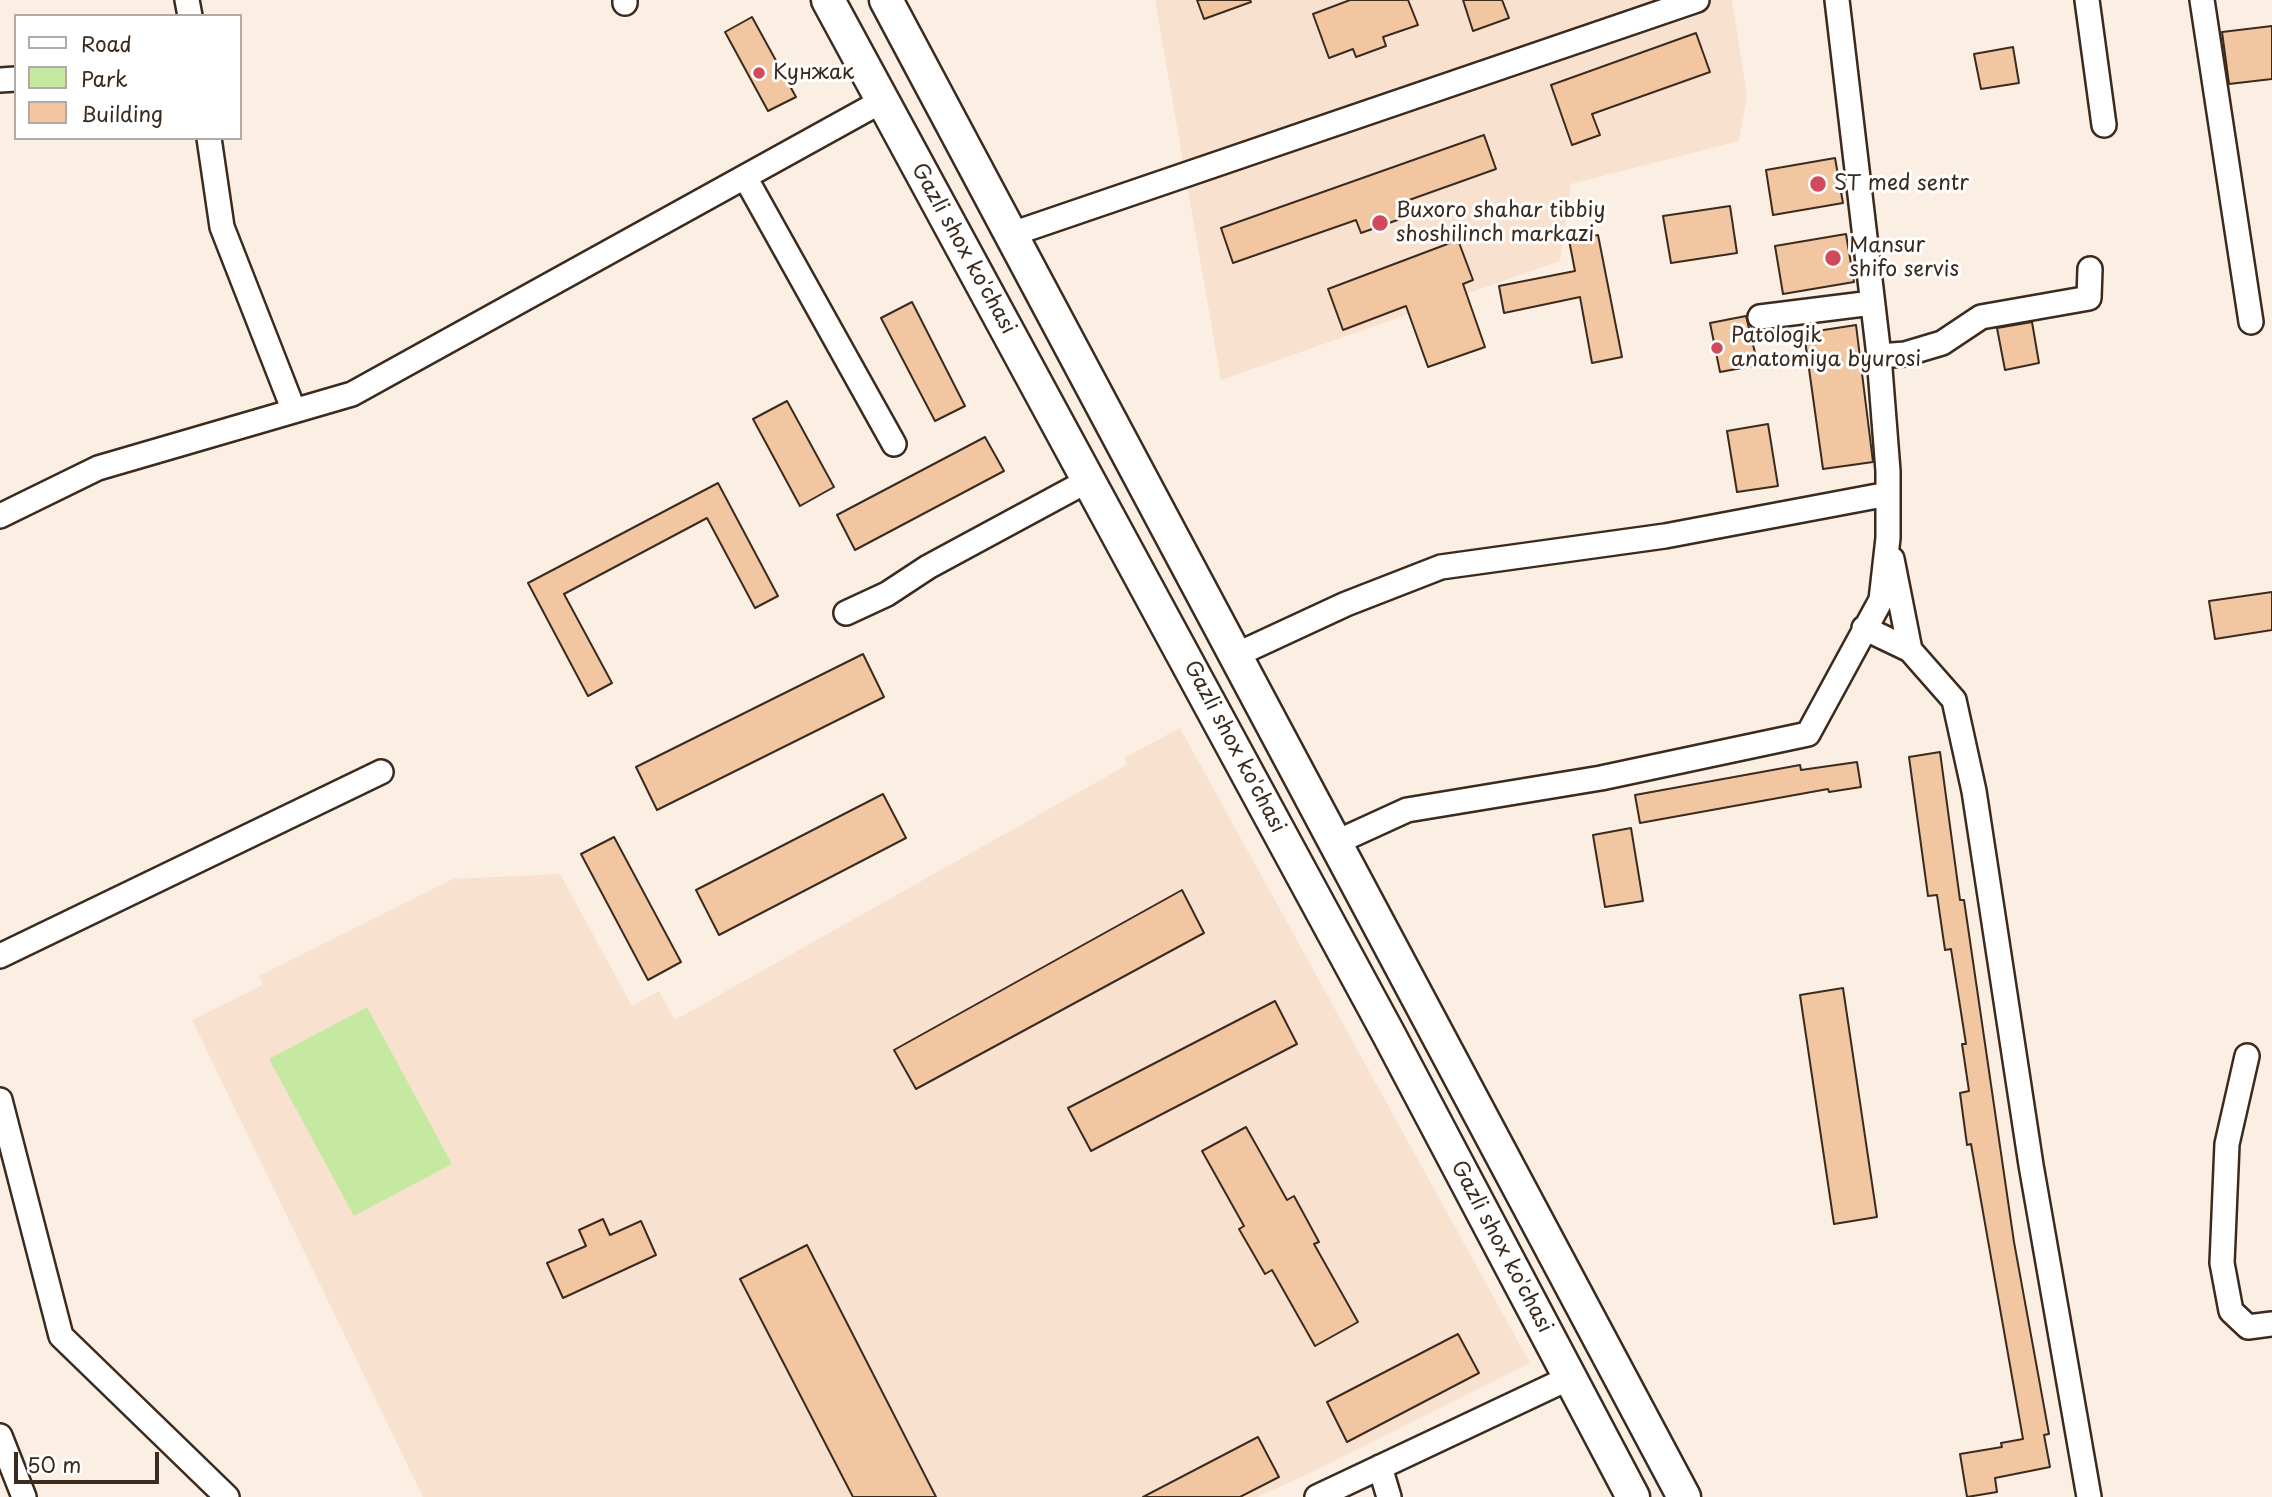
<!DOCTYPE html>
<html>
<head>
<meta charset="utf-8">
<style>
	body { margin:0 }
	#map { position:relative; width:2272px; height:1497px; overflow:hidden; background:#fbeee3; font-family:"Playpen Sans",sans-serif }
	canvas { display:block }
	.legend { position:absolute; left:14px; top:14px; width:228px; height:126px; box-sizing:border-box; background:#fff; border:2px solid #b1aaa5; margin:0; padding:9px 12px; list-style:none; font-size:21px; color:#3b2a1e }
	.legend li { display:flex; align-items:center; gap:14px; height:35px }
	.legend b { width:35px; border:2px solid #b1aaa5 }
	.scale { position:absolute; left:14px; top:1452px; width:145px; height:32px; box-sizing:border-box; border:4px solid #3b2a1e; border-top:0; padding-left:9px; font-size:21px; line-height:24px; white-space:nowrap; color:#3b2a1e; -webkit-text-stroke:5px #fff; paint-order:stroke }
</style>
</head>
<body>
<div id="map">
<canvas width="2272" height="1497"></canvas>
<ul class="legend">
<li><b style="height:9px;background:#fff"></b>Road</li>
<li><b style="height:19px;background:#c6e9a2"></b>Park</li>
<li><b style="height:19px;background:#f2c6a1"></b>Building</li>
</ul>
<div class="scale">50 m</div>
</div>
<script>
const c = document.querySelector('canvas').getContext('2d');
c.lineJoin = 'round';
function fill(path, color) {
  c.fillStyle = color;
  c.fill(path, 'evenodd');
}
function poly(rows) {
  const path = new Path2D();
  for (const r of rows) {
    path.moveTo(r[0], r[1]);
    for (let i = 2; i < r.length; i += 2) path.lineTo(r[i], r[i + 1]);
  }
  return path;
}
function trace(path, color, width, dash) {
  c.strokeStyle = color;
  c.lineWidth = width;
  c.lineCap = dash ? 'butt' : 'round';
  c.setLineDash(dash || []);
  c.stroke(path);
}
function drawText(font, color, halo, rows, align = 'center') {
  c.font = font + ' "Playpen Sans",sans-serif';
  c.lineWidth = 6;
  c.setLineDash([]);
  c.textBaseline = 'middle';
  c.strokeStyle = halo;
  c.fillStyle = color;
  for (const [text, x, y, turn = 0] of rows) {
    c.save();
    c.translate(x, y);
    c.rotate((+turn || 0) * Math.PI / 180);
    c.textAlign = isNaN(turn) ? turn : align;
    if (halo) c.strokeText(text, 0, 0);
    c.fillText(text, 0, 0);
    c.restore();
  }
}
fill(poly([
	[1155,0,1732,0,1747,96,1739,141,1571,184,1560,261,1221,380],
	[1180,728,1530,1363,1308,1474,1257,1497,423,1497,192,1020,263,985,259,976,453,879,560,874,632,1006,659,991,675,1020,1127,765,1124,758]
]), '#f8e2cf');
fill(poly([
	[367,1007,452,1164,354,1216,269,1059]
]), '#c6e9a2');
const building = poly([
	[1197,0,1250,0,1251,2,1204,19,1197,0],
	[1350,0,1408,0,1418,25,1383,37,1386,46,1356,57,1353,49,1329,58,1313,14,1350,0],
	[1463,0,1502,0,1509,18,1473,31,1463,0],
	[752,17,796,97,768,111,725,32,752,17],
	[2272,26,2272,79,2229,84,2222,32,2272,26],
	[1696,33,1710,72,1592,114,1600,135,1572,145,1551,85,1696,33],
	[2013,47,2019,83,1981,89,1974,54,2013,47],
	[1484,135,1496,169,1398,204,1403,218,1361,233,1356,220,1233,263,1221,228,1484,135],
	[1835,158,1843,203,1773,215,1766,170,1835,158],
	[1730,206,1737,253,1671,263,1663,216,1730,206],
	[1846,234,1854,282,1783,294,1775,246,1846,234],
	[1598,235,1622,357,1592,363,1580,297,1504,313,1499,286,1575,271,1569,240,1598,235],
	[1458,240,1473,280,1463,284,1485,347,1428,367,1406,306,1343,330,1328,289,1458,240],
	[912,302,965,406,935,421,881,318,912,302],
	[1746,316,1758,365,1720,372,1710,323,1746,316],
	[2032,322,2039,363,2005,370,1997,328,2032,322],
	[1856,325,1873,462,1823,469,1804,333,1856,325],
	[787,401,834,487,800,506,753,419,787,401],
	[1768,424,1778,486,1737,492,1727,431,1768,424],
	[985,437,1004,471,855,550,837,515,985,437],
	[718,483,778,596,755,608,707,518,564,594,612,683,588,696,528,583,718,483],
	[2272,592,2272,630,2215,639,2209,601,2272,592],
	[863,654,884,697,657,810,636,767,863,654],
	[1940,752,1960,900,1964,900,2014,1242,2049,1434,2044,1435,2050,1467,1995,1478,1997,1492,1967,1497,1960,1454,2002,1447,2001,1443,2023,1439,1971,1144,1967,1145,1960,1093,1969,1091,1962,1044,1966,1044,1951,949,1945,950,1937,895,1928,896,1909,757,1940,752],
	[1857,762,1861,787,1829,792,1828,789,1640,823,1635,795,1800,765,1801,770,1857,762],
	[883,794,906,838,719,935,696,890,883,794],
	[1631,828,1643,901,1605,907,1593,835,1631,828],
	[614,837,681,962,648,980,581,854,614,837],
	[1182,890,1204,933,916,1089,894,1050,1182,890],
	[1843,988,1877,1217,1834,1224,1800,995,1843,988],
	[1275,1001,1297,1044,1091,1151,1068,1108,1275,1001],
	[1246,1127,1287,1200,1294,1196,1319,1242,1314,1244,1358,1322,1315,1346,1272,1270,1265,1274,1239,1229,1244,1226,1202,1151,1246,1127],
	[603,1219,610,1235,641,1221,656,1255,563,1298,547,1263,586,1246,579,1230,603,1219],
	[807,1245,936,1497,853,1497,740,1279,807,1245],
	[1458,1334,1479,1373,1347,1442,1327,1402,1458,1334],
	[1258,1437,1279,1477,1240,1497,1143,1497,1258,1437]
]);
fill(building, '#f2c6a1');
trace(building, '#3b2a1e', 2);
const minor = poly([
	[187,0,190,16],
	[625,0,625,3],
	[2087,0,2104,125],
	[2202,0,2251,322],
	[0,80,16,79],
	[209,138,222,227,294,411],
	[745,177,894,444],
	[1012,234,1697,0],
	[1760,317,1872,303],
	[1879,356,1905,354,1942,343,1981,317,2089,298,2090,269],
	[0,516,98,468,352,394,882,101],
	[1892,559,1910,650],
	[846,613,887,594,928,567,1089,480],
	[1864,628,1910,650,1954,700,1974,791,2031,1165,2089,1497],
	[1236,655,1346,604,1441,567,1665,536,1888,494],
	[1337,842,1407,810,1601,778,1808,734,1881,600,1888,538,1888,471,1879,356,1837,0],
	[0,956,381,772],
	[2247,1056,2227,1144,2222,1263,2231,1311,2248,1327,2272,1324],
	[0,1100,61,1336,227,1497],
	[0,1436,24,1497],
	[1380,1467,1389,1497],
	[1317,1497,1569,1378]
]);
const highway = poly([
	[828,0,1388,1033,1633,1497],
	[886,0,1684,1497]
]);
trace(minor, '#3b2a1e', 28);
trace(highway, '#3b2a1e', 37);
trace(minor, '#fff', 23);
trace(highway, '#fff', 32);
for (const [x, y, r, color] of [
	[759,73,7,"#d1495b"],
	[1818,184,9,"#d1495b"],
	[1380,223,9,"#d1495b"],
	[1833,258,9,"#d1495b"],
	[1717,348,7,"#d1495b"]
]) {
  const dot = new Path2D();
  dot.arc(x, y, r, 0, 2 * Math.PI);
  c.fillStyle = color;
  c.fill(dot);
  trace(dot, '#fff', 2.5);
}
drawText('21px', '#3b2a1e', '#fff', [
	["Кунжак",773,73],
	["ST med sentr",1834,184],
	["Buxoro shahar tibbiy",1396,211],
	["shoshilinch markazi",1396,235],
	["Mansur",1849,246],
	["shifo servis",1849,270],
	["Patologik",1731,336],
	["anatomiya byurosi",1731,360]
], 'left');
drawText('21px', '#3b2a1e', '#fff', [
	["Gazli shox ko'chasi",963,249,61],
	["Gazli shox ko'chasi",1234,747,62],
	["Gazli shox ko'chasi",1501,1247,62]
]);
</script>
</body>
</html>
